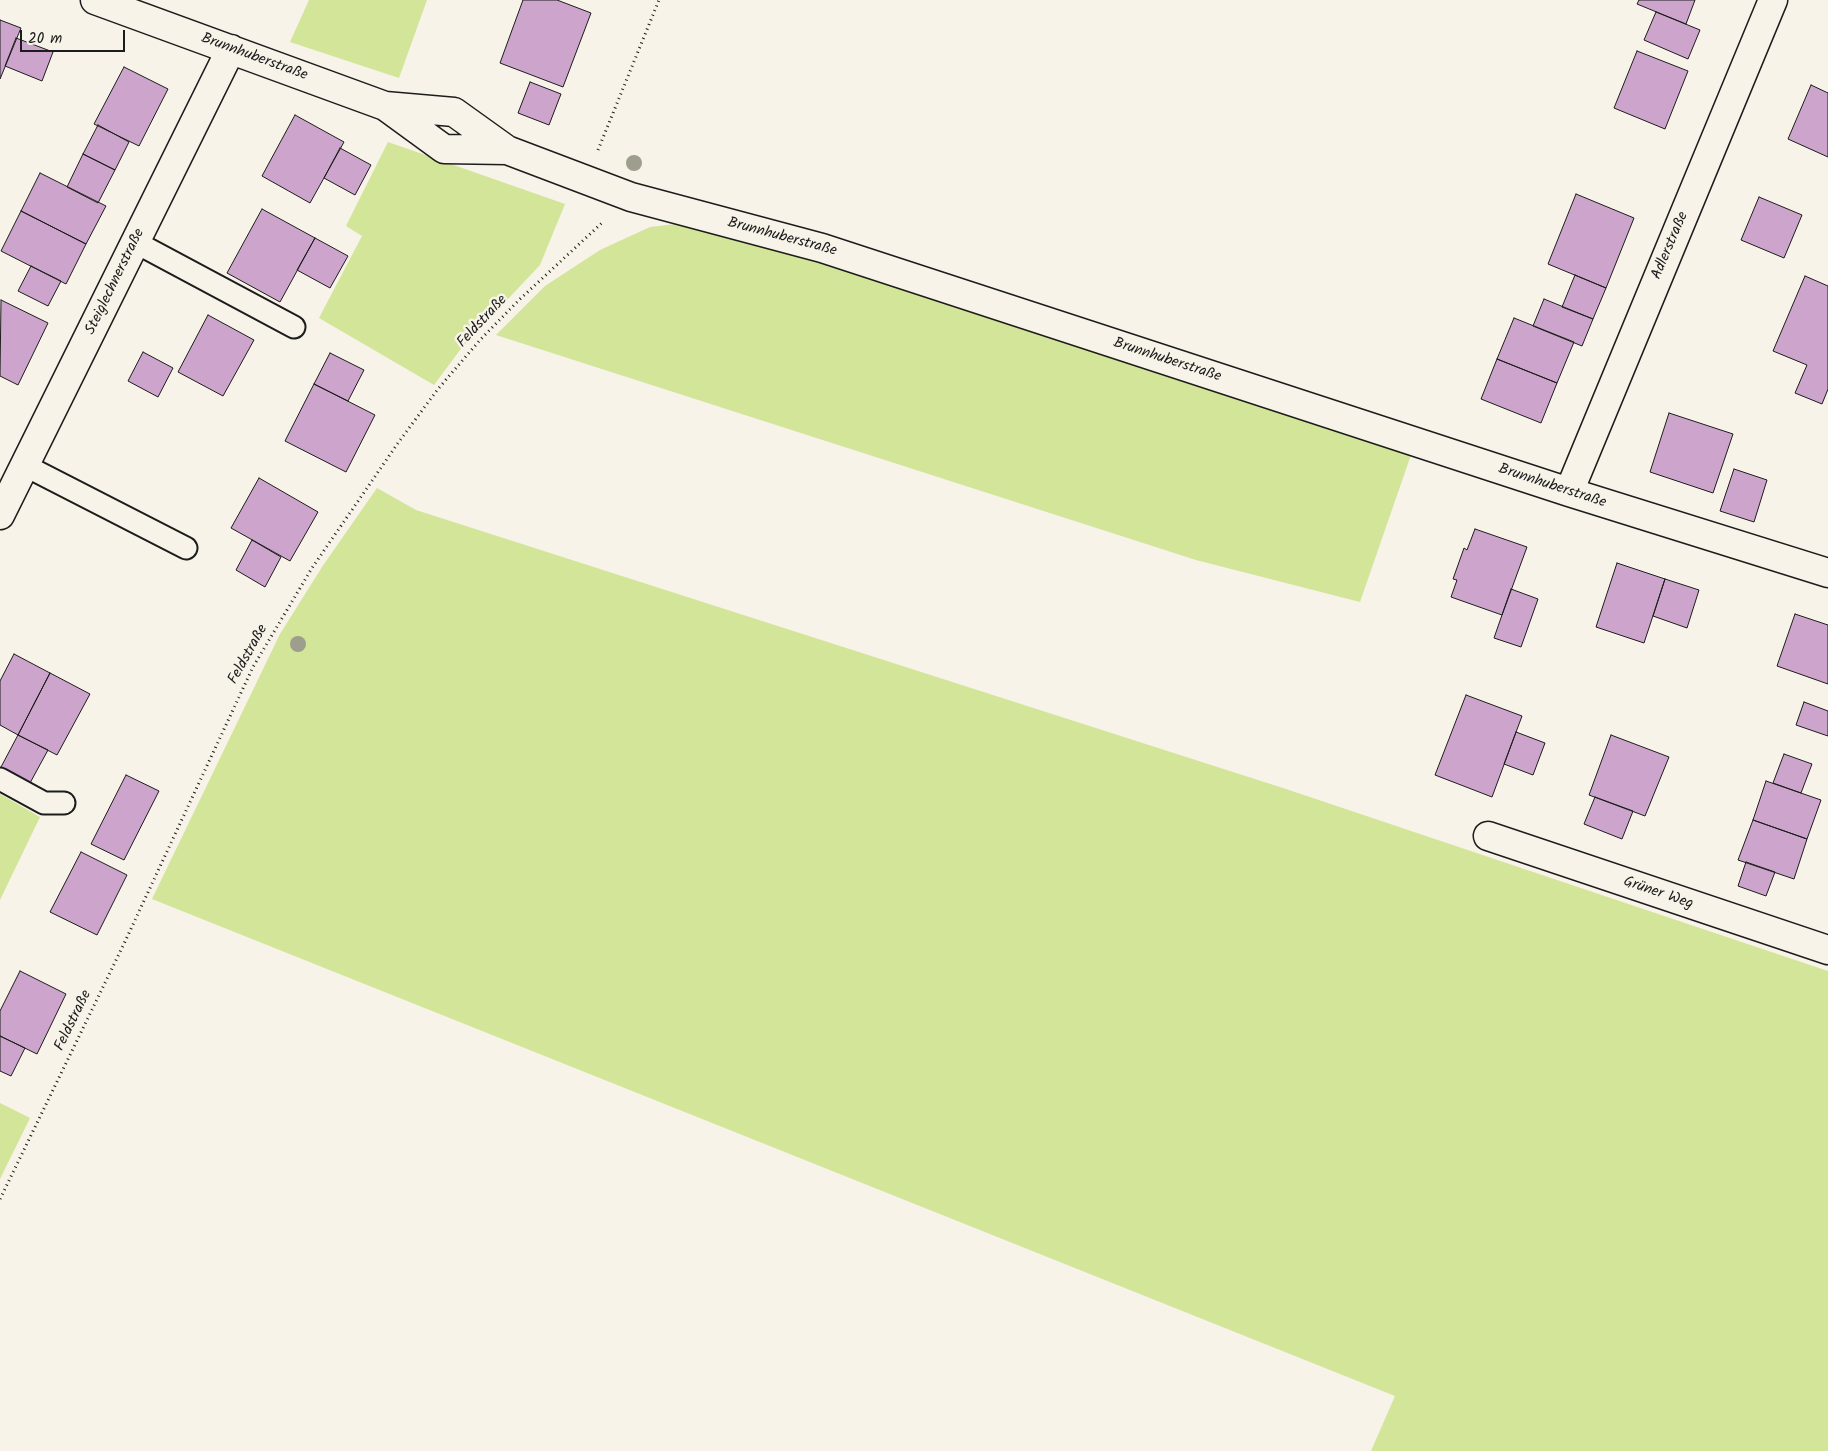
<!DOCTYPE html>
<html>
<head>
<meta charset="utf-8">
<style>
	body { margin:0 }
	#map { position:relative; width:1828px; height:1451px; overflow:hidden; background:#f7f3e8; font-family:Kalam,sans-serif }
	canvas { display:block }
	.scale { position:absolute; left:20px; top:30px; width:105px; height:22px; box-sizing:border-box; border:2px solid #1c1c1c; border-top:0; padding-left:6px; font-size:15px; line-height:18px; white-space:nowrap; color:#1c1c1c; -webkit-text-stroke:4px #f7f3e8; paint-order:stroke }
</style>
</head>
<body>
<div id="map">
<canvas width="1828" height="1451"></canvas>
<div class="scale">20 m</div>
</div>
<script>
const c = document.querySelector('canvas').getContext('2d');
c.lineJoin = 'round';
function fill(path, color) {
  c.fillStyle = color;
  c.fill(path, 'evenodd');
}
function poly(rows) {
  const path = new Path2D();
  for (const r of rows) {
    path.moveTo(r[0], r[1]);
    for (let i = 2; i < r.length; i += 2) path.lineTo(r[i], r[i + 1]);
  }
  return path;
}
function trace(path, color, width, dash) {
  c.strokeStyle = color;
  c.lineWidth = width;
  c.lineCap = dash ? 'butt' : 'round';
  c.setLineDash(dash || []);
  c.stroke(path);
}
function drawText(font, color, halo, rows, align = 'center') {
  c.font = font + ' Kalam,sans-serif';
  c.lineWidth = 5;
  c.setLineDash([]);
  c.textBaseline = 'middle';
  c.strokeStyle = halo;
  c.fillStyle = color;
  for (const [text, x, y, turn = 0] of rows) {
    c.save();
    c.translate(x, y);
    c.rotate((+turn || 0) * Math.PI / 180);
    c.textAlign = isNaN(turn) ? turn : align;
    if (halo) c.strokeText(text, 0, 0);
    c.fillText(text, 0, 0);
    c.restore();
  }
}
fill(poly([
	[309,0,427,0,399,78,290,42],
	[388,142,565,204,540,265,460,350,434,385,319,318,362,236,346,226],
	[685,223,716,229,1094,347,1412,452,1360,602,1196,560,496,335,545,286,600,250,650,227],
	[377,488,416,510,1286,789,1828,971,1828,1451,1371,1451,1395,1396,152,899,280,634,322,567],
	[0,794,40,817,0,900],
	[0,1103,30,1118,0,1179]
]), '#d2e599');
const building = poly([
	[523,0,557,0,591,13,563,87,500,63,523,0],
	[1639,0,1695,0,1686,24,1637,4,1639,0],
	[1656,12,1700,30,1688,59,1644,40,1656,12],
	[0,20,21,28,0,79,0,20],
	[16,38,53,52,42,81,5,66,16,38],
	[1637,51,1688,71,1665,129,1614,108,1637,51],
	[124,67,168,89,139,146,94,124,124,67],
	[530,82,561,94,549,125,518,113,530,82],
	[1811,85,1828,93,1828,157,1788,139,1811,85],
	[295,115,344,142,310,203,262,176,295,115],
	[98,125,129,142,115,170,83,154,98,125],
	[340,148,371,165,355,195,324,178,340,148],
	[83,154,115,170,98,203,67,187,83,154],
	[40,173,106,206,86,244,21,211,40,173],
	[1576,194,1634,218,1606,288,1548,264,1576,194],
	[1759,197,1802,215,1784,258,1741,240,1759,197],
	[262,209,315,238,280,302,227,273,262,209],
	[21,211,86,244,66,284,1,251,21,211],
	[315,238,348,256,330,288,297,270,315,238],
	[31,266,61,281,48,306,18,291,31,266],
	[1575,275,1606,288,1593,319,1562,307,1575,275],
	[1805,276,1828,286,1828,389,1822,404,1795,393,1807,365,1773,351,1805,276],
	[1544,299,1593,319,1582,346,1533,326,1544,299],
	[1,300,48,323,18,385,0,376,1,300],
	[208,315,254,340,223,396,178,372,208,315],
	[1514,318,1574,342,1557,383,1497,359,1514,318],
	[143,352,173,368,158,397,128,381,143,352],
	[330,353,364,370,348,401,314,384,330,353],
	[1497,359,1557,383,1541,423,1481,399,1497,359],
	[314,384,375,415,346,472,285,441,314,384],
	[1669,413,1733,434,1713,493,1650,472,1669,413],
	[1734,469,1767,480,1754,522,1720,511,1734,469],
	[259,478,318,512,290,561,231,528,259,478],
	[1475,529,1527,547,1502,615,1451,597,1457,580,1453,579,1464,548,1467,550,1475,529],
	[252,540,281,557,265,587,236,570,252,540],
	[1617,563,1665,579,1644,643,1596,627,1617,563],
	[1665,579,1699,590,1687,628,1653,616,1665,579],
	[1511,589,1538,599,1521,647,1494,638,1511,589],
	[1795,614,1828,625,1828,684,1777,666,1795,614],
	[14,654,50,673,18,735,0,725,0,681,14,654],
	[50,673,90,694,57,755,18,735,50,673],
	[1466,695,1522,716,1492,797,1435,775,1466,695],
	[1804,702,1828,711,1828,736,1796,725,1804,702],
	[1516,732,1545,743,1533,775,1504,764,1516,732],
	[18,735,48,750,30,783,1,767,18,735],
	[1611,735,1669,757,1645,816,1589,795,1611,735],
	[1784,754,1812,764,1801,793,1773,783,1784,754],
	[126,775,159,791,124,860,91,844,126,775],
	[1766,781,1821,800,1807,839,1753,820,1766,781],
	[1595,797,1633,811,1622,839,1584,824,1595,797],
	[1753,820,1807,839,1794,879,1738,860,1753,820],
	[81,852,127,875,97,935,50,912,81,852],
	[1746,862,1775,872,1766,896,1738,886,1746,862],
	[20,971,66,994,37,1054,0,1036,0,1011,20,971],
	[0,1036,25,1048,11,1076,0,1071,0,1036]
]);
fill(building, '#cda5cc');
trace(building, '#1c1c1c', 1);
const service = poly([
	[135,242,294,327],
	[24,465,186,548],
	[0,779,44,803,64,803]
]);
const minor = poly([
	[95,0,385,106,454,112,507,150,631,197,822,248,1569,492,1828,573],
	[385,106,444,149,507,150],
	[1569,492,1773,0],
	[0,515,231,49],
	[1488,836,1828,950]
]);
trace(service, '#1c1c1c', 25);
trace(minor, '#1c1c1c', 31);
trace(poly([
	[598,150,659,0],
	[0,1199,122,948,253,667,312,568,398,443,438,389,480,340,519,300,604,221]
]), '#1c1c1c', 3, [1, 4]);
trace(service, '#f7f3e8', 21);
trace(minor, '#f7f3e8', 28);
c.fillStyle = '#9d9e8d';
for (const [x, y] of [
	[634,163],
	[298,644]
]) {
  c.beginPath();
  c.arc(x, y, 8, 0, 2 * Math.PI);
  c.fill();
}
drawText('15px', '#1c1c1c', '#f7f3e8', [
	["Brunnhuberstraße",254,58,20],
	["Brunnhuberstraße",782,238,15],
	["Adlerstraße",1671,246,-67],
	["Steiglechnerstraße",116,282,-64],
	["Feldstraße",483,322,-47],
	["Brunnhuberstraße",1167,361,18],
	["Brunnhuberstraße",1552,487,18],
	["Feldstraße",249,655,-61],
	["Grüner Weg",1658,894,19],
	["Feldstraße",74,1021,-64]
]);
</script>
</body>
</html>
